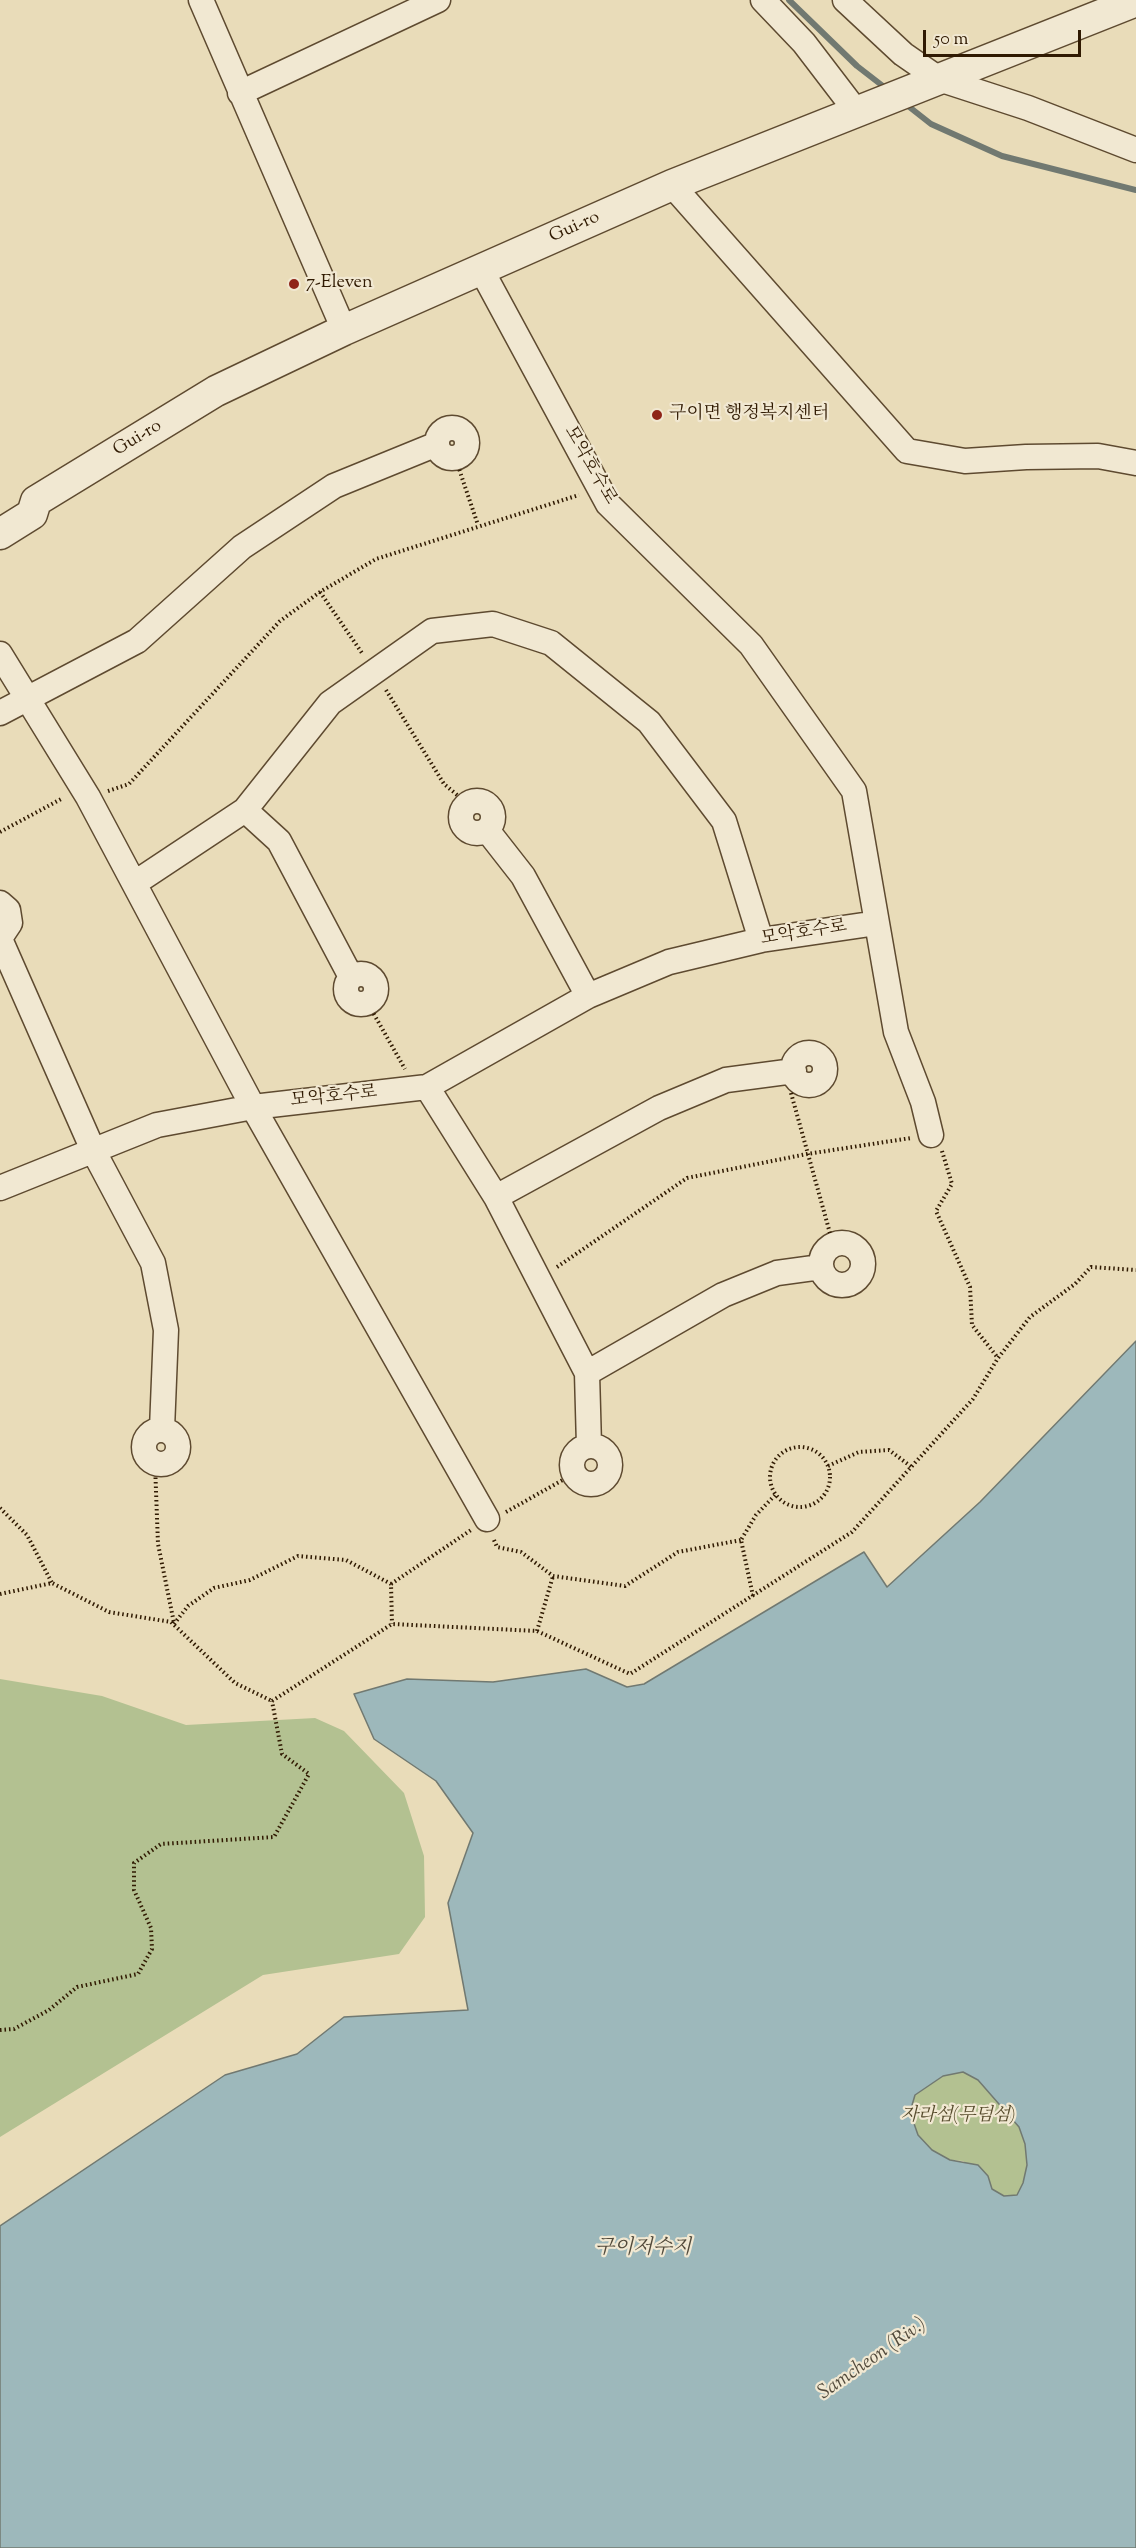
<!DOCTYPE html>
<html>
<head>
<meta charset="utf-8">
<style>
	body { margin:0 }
	#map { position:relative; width:1136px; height:2548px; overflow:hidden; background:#e9dcb9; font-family:"Sorts Mill Goudy",serif }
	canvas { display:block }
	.scale { position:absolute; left:923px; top:30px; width:158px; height:27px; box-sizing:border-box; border:3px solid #301a02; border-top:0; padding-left:8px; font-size:18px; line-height:21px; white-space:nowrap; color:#301a02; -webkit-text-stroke:4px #f1e8d2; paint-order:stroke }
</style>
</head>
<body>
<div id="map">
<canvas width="1136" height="2548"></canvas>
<div class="scale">50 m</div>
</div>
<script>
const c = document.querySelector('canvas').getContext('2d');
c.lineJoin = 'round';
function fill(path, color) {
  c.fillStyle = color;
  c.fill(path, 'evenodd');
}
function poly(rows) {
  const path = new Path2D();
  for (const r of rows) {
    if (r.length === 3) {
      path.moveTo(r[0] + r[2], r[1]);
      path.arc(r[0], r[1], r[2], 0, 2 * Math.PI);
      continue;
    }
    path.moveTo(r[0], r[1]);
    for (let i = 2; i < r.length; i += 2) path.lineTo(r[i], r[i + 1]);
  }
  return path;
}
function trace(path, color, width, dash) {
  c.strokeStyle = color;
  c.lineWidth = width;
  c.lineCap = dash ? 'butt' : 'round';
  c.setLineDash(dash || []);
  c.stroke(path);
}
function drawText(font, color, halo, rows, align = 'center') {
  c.font = font + ' "Sorts Mill Goudy","Noto Serif KR",serif';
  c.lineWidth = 4.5;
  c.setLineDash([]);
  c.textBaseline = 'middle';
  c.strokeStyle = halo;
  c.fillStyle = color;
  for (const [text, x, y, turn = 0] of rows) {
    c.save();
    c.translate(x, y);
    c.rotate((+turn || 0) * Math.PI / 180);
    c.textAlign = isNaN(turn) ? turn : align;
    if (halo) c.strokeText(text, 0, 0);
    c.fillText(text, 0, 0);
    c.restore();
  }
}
fill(poly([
	[0,1679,102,1696,186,1725,315,1718,344,1731,404,1793,424,1856,425,1917,399,1954,263,1975,0,2137],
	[963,2072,978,2080,1019,2127,1025,2144,1027,2165,1023,2183,1017,2195,1004,2196,992,2189,988,2176,963,2161,950,2160,932,2150,918,2135,910,2112,915,2095,943,2076]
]), '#b3c191');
const water = poly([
	[1136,1341,1136,2548,0,2548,0,2226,225,2075,297,2054,344,2017,468,2010,448,1903,473,1833,436,1781,374,1739,354,1694,407,1679,493,1682,586,1669,627,1687,644,1684,864,1552,887,1587,980,1502,1136,1341],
	[963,2072,978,2080,1019,2127,1025,2144,1027,2165,1023,2183,1017,2195,1004,2196,992,2189,988,2176,978,2165,950,2160,932,2150,918,2135,910,2112,915,2095,943,2076,963,2072]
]);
fill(water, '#9db8bb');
trace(water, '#717971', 1.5);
trace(poly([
	[789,0,857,66,888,90],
	[903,102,931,124,1002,156,1136,190]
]), '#717971', 6);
const minor = poly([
	[201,0,344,330],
	[763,0,804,43,856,111],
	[845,0,903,54,939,79,1028,108,1136,150],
	[240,93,438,0],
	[672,185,907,451,965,461,1026,457,1098,456,1136,463],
	[452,443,15],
	[0,654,88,797,253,1107,487,1519],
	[0,713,137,641,242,547,334,486,437,444],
	[477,817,16],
	[245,810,279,841,351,977],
	[487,830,523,876,588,996],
	[135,883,245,810,330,703,432,631,493,624,551,643,649,722,724,821,761,940],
	[0,903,8,910,10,923,0,938],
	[877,923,896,1032,923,1102,931,1135],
	[0,939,93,1150,153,1263,166,1330,162,1429],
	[361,989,15],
	[809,1069,16],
	[427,1087,496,1197,587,1373],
	[0,1188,157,1125,253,1107,427,1087,588,996,669,962,761,940,877,923,854,791,751,645,608,504,482,271],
	[496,1197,659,1108,726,1080,794,1071],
	[842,1264,21],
	[161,1447,17],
	[589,1446,587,1373,723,1295,777,1273,821,1267],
	[591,1465,19]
]);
const tertiary = poly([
	[36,501,216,391,344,330,672,185,1136,1],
	[0,534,32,514,36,501]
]);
trace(minor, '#5e4a30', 27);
trace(tertiary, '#5e4a30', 33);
trace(poly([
	[455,457,478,525],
	[320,592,362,653],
	[386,690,444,784,468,804],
	[108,791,129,784,280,621,320,592,376,559,579,495],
	[0,832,63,798],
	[367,1002,405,1069],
	[791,1093,833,1244],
	[942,1151,952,1184,936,1211,970,1287,972,1325,998,1358],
	[557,1267,687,1178,807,1154,911,1138],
	[800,1477,30],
	[155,1464,158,1544,174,1623],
	[828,1466,859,1452,889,1450,913,1468],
	[0,1508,27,1535,52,1583],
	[506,1512,568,1477,573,1469],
	[494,1540,497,1547,521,1552,553,1576,625,1586,678,1552,741,1540],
	[391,1584,471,1530],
	[0,1594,52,1583,109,1612,171,1622,235,1683,272,1701],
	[753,1596,741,1540,756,1515,775,1495],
	[174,1624,188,1606,214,1588,250,1580,298,1556,346,1560,391,1584,392,1624],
	[537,1631,553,1576],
	[272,1701,392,1624,537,1631,630,1674,852,1532,973,1399,998,1358,1030,1317,1075,1284,1091,1267,1136,1270],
	[0,2030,14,2029,49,2010,77,1987,138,1974,152,1949,151,1928,134,1890,134,1863,161,1844,274,1837,309,1774,282,1754,272,1701]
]), '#301a02', 4, [1.5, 3]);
trace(minor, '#f1e8d2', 24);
trace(tertiary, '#f1e8d2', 30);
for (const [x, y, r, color] of [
	[294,284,6,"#8f2418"],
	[657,415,6,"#8f2418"]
]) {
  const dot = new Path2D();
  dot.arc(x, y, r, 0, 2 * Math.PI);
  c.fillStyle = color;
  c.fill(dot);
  trace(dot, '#f1e8d2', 2);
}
drawText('18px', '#301a02', '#f1e8d2', [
	["Gui-ro",575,228,-24],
	["Gui-ro",138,439,-31],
	["모악호수로",589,466,60],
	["모악호수로",804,934,-9],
	["모악호수로",334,1098,-6]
]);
drawText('18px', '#301a02', '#f1e8d2', [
	["7-Eleven",306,284],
	["구이면 행정복지센터",669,415]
], 'left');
drawText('italic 18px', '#574c2d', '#f1e8d2', [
	["자라섬(무덤섬)",958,2117]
]);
drawText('italic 20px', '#51493a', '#f1e8d2', [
	["구이저수지",643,2250],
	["Samcheon (Riv.)",873,2360,-35]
]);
</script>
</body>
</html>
